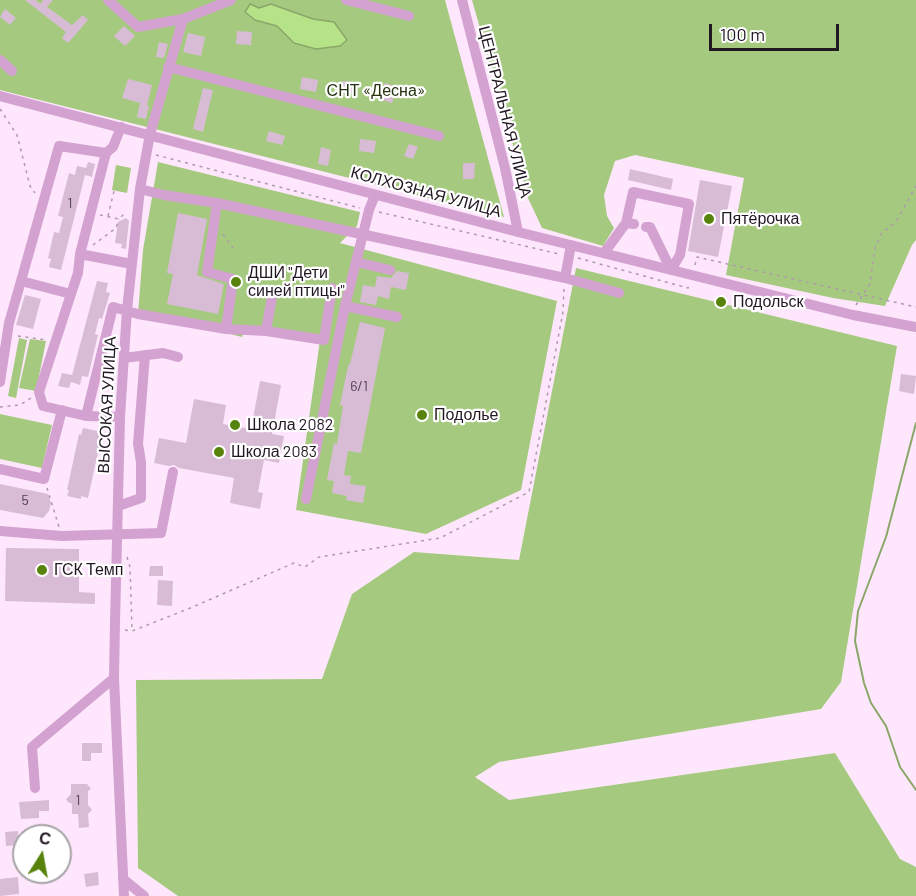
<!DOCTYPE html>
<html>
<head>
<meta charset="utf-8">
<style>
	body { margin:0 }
	#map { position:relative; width:916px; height:896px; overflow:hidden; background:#fee7fc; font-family:Barlow,sans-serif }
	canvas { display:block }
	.north { position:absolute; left:12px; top:824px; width:60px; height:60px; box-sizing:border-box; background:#fff; border:2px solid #a7a3a7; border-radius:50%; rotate:11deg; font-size:16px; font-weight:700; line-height:24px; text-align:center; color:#221822 }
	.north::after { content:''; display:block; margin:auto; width:21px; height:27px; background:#57830d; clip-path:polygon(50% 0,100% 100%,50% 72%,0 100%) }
	.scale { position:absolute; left:709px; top:24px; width:130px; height:27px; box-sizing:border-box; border:3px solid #221822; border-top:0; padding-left:8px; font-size:18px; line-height:21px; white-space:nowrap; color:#221822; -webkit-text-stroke:4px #fff; paint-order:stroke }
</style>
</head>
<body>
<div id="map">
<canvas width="916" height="896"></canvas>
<div class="north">С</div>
<div class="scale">100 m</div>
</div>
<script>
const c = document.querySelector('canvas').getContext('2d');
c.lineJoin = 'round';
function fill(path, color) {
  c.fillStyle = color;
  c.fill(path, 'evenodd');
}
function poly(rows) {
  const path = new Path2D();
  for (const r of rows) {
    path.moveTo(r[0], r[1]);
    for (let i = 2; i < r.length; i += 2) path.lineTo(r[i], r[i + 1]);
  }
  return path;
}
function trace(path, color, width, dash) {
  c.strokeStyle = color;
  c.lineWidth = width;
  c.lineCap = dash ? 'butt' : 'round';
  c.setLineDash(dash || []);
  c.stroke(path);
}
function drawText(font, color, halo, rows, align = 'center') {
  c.font = font + ' Barlow,sans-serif';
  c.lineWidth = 4.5;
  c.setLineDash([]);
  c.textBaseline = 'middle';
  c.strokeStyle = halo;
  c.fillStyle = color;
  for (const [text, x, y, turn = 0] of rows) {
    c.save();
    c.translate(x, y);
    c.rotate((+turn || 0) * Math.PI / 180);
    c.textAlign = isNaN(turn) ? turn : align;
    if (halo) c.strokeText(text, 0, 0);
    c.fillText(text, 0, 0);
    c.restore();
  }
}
fill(poly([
	[0,0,445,0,504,217,0,90],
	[472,0,916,0,916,240,912,245,885,306,833,298,726,275,744,178,635,155,615,161,604,195,607,216,614,228,603,246,542,228,528,198],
	[158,162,360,212,357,226,340,243,557,301,521,490,426,534,296,510,320,340,246,326,242,337,174,320,138,314,143,250],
	[116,165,131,168,127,193,112,190],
	[576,268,897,346,841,682,821,709,499,762,475,777,509,800,835,753,900,859,916,867,916,896,178,896,138,868,136,680,322,679,352,594,414,552,519,560],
	[19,338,27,340,16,398,8,396],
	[30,339,46,341,36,391,19,388],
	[0,414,52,425,42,468,0,459]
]), '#a5ca7f');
const water = poly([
	[250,4,259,8,271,4,313,19,334,22,347,40,340,46,316,49,294,43,277,26,255,20,245,12,250,4]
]);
fill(water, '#b7e388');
trace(water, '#8aa669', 1.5);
trace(poly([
	[916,423,886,537,858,611,855,641,864,683,871,703,886,726,900,767,916,790]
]), '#8aa669', 2);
fill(poly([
	[25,0,36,0,40,4,43,0,53,0,47,7,72,25,83,15,88,20,68,43,62,38,66,32],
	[5,9,16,18,10,25,0,17],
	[124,26,135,36,125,46,114,36],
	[237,31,252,32,251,45,236,44],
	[188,33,205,37,201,56,183,52],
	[159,42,168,44,164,58,156,57],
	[302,77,318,80,316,92,300,89],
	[128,79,152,85,147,105,149,106,146,119,137,117,140,103,122,98],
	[343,81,354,82,353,94,342,93],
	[385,83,397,87,392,103,380,99],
	[203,88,213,90,203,132,193,129],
	[269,131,285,136,282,145,266,141],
	[360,139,376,141,374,153,359,151],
	[409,144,418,147,413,159,404,156],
	[321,147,331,150,328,166,318,164],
	[88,162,95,164,92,177,85,175,61,270,49,267,51,259,48,258,54,232,59,233,63,217,58,216,69,173,75,175,77,166,86,168],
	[463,163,475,163,474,179,463,179],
	[630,169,673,179,671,190,628,180],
	[700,180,732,186,718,257,688,251],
	[178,213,207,219,197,275,224,284,218,314,167,304,173,274,167,273],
	[126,218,129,221,126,249,121,248,122,244,115,243,118,222],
	[397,271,409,273,406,290,391,287,389,299,378,296,376,305,360,302,363,285,375,287,377,276,391,278],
	[97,281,108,283,106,292,110,293,102,319,99,318,95,334,98,335,88,377,82,376,80,385,71,382,69,388,58,386,62,373,72,375],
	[25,295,41,299,33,329,16,325],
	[360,322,385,328,361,453,348,451,344,475,351,476,350,484,366,486,363,503,346,500,347,496,332,493,334,481,327,480,334,443,337,444,343,406,340,405,348,366,350,364],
	[901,374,916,376,914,394,899,391],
	[260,381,281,385,272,434,284,436,279,463,264,460,258,492,263,493,260,509,230,503,234,478,179,468,174,465,169,466,154,463,159,438,186,443,194,399,226,405,223,424,251,429],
	[83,428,97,431,97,433,102,434,88,498,81,496,81,499,67,496,69,490,67,490,79,434,81,435],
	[0,484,48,494,51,503,49,511,43,518,0,510],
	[6,548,79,549,79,592,95,593,95,604,5,601],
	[150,566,163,566,163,576,149,576],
	[158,580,173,581,172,606,157,605],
	[82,743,102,743,102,753,91,753,91,761,82,761],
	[71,784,87,784,91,789,88,791,88,805,92,810,88,814,89,827,79,828,78,814,72,814,72,804,68,802,66,799,71,794],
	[49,800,49,811,39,811,39,818,21,819,19,802],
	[18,831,19,845,6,846,5,832],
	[98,872,99,885,86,887,84,874],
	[18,877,19,894,0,896,0,879]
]), '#d8bcd5');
trace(poly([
	[0,109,17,135,30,186,35,193],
	[156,155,360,208],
	[379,212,559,254],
	[488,213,490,205,495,206,501,203],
	[100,215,119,219,124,214],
	[108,216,114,191],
	[223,234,233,248],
	[93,245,116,228,119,219],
	[578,258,688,288,689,284],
	[695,265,697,257,916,307],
	[856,305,870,284,875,248,881,234,896,222,916,186],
	[18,336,46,340],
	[0,407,20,405,31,398],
	[47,488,59,527],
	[127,557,130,567,132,630],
	[125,630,132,631,188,609,294,563,305,567,319,557,440,538,529,492,563,312,564,287]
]), '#ad9bac', 1.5, [3, 4.5]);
trace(poly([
	[108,0,138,27,183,19],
	[346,0,409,16],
	[462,0,505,168,518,232],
	[0,60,12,71],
	[168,67,439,136],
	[0,96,518,232,853,315,916,327],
	[121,127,113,147,106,153,59,146,21,281,71,294,39,392,43,406,86,416,113,307,138,314,226,329,266,331,324,340,332,288],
	[140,189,164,195,217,203,207,272,233,279,226,329],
	[217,203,565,278,619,293],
	[626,223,633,192,689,204,680,255,671,270],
	[646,227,650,227,671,270],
	[604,253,626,223,634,224],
	[80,254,132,264],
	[356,262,390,270],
	[565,278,571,245],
	[71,294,78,273,80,254,106,153],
	[345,306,397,317],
	[266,331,273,291],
	[124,358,163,353,178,357],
	[0,382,9,323,21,281],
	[86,416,120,417],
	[0,469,44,479,62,410],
	[306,499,345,306,369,210,375,195],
	[118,506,141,498,141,462,138,444,145,355],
	[0,531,62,536,161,533,173,472],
	[35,788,32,747,114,678],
	[123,879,144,896],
	[124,896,114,678,115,622,120,417,127,310,140,189,150,134,183,19,231,0]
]), '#d3a2d0', 10);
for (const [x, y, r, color] of [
	[709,219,6,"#57830d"],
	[236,282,6,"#57830d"],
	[721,302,6,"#57830d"],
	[422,415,6,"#57830d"],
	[235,425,6,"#57830d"],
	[219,452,6,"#57830d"],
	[42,570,6,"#57830d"]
]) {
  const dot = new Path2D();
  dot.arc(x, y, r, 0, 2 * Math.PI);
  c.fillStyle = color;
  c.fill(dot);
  trace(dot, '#fff', 2);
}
drawText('14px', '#50414f', null, [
	["1",70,203],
	["6/1",359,386],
	["5",25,500],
	["1",78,800]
]);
drawText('16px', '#24340f', '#fff', [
	["СНТ «Десна»",376,91]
]);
drawText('16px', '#221822', '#fff', [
	["ЦЕНТРАЛЬНАЯ УЛИЦА",505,112,76],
	["КОЛХОЗНАЯ УЛИЦА",426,192,15],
	["ВЫСОКАЯ УЛИЦА",107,405,-87]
]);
drawText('16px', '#221822', '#fff', [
	["Пятёрочка",721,219],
	["ДШИ \"Дети",248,273],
	["синей птицы\"",248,291],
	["Подольск",733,302],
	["Подолье",434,415],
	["Школа 2082",247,425],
	["Школа 2083",231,452],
	["ГСК Темп",54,570]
], 'left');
</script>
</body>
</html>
